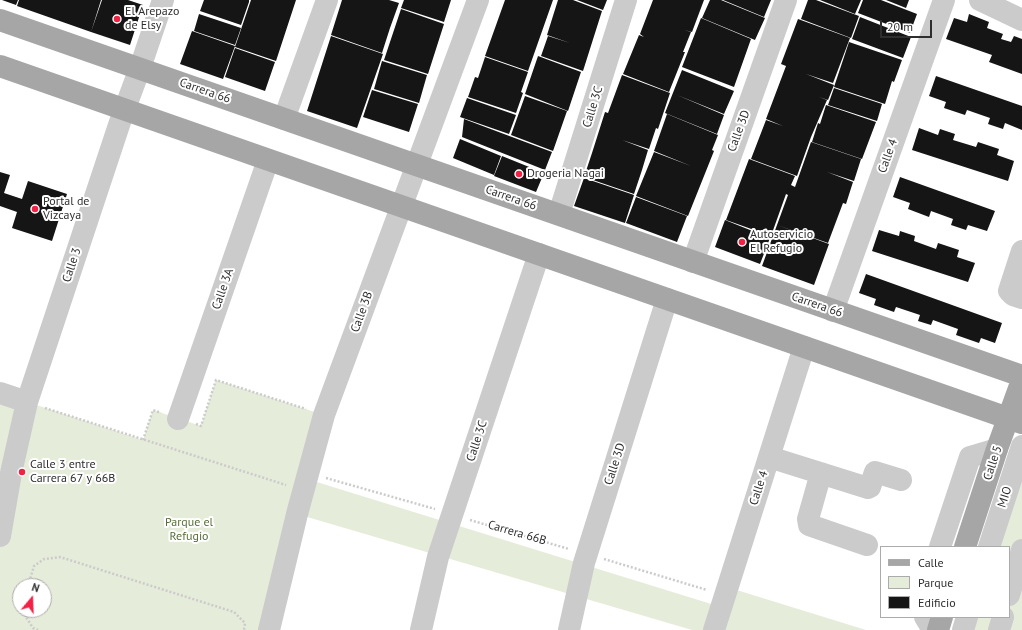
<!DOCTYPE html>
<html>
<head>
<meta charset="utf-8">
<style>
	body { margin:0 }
	#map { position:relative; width:1022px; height:630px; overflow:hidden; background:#fff; font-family:"PT Sans",sans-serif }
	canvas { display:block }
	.legend { position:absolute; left:880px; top:546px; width:130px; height:72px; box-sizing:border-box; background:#fff; border:1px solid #ababab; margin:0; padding:5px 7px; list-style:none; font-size:12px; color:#2e2e2e }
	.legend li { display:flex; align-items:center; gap:8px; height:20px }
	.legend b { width:20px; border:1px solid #ababab }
	.north { position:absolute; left:12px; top:578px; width:40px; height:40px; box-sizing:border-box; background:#fff; border:1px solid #ababab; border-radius:50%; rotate:19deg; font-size:11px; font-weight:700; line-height:16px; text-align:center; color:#2e2e2e }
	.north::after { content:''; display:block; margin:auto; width:14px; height:18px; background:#f22247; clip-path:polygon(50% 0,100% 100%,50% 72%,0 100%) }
	.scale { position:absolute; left:880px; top:20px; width:52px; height:18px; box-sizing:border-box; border:2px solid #2e2e2e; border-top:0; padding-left:5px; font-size:12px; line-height:14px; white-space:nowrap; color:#2e2e2e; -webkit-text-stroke:3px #fff; paint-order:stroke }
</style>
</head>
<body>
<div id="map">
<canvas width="1022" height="630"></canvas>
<ul class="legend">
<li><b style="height:5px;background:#a6a6a6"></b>Calle</li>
<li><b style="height:11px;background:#e6ecda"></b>Parque</li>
<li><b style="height:11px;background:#151515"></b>Edificio</li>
</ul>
<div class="north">N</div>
<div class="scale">20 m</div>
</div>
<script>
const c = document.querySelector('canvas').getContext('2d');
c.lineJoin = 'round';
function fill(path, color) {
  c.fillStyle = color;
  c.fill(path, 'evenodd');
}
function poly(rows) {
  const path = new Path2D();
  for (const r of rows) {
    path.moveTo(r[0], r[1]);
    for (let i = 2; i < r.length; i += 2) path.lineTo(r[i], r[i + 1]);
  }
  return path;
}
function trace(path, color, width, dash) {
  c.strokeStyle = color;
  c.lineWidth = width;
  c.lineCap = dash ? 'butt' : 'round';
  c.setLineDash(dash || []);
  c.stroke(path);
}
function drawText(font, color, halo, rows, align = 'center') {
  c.font = font + ' "PT Sans",sans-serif';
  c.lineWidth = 4;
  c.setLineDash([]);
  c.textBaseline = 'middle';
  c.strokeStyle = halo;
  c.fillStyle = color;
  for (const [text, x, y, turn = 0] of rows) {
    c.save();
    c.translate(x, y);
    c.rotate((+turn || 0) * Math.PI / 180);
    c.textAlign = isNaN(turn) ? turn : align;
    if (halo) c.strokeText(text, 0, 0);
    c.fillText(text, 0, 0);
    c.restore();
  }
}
fill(poly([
	[216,380,324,415,307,479,721,607,727,587,866,630,692,630,297,514,269,630,0,630,0,536,11,472,0,470,0,393,143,440,153,410,201,426],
	[20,586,44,586,44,610,20,610],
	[1022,446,1022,630,963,630,967,617,1009,617,1009,547,989,547]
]), '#e6ecda');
fill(poly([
	[2,0,18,0,16,5],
	[19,0,101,0,91,32,17,6],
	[102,0,128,0,143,5,130,45,91,32],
	[204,0,249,0,249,2,241,25,200,11],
	[251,0,296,0,276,61,235,47],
	[342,0,389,0,399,3,390,28,363,19,390,28,382,53,331,35],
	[404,0,451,0,444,22,401,8],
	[505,0,553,0,528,71,485,56],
	[558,0,573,0,602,11,583,71,541,56,548,36,570,43,547,35],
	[577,0,607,0,603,10],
	[653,0,704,0,692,32,684,30,691,32,683,52,685,52,669,92,623,74,639,35,644,37,640,34],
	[710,0,721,0,765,18,755,40,702,18],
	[723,0,771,0,764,17],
	[808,0,816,0,859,16,851,38,801,19],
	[820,0,861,0,855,14],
	[863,0,881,0,917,14,910,33,858,13],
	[886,0,909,0,906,8],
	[401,9,444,24,428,74,384,60],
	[199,14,241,28,235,45,194,31],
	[969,14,989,22,987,28,1003,34,1001,39,1011,42,1014,36,1022,39,1022,74,989,62,992,55,946,39,954,18,967,22],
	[860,17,911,37,903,58,852,39],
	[701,18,751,39,734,87,682,67],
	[798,19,850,38,833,83,806,74,834,85,828,100,819,97,827,100,811,137,797,176,751,159,766,120,783,126,766,119,786,66,781,64],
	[192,31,235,46,223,79,180,64],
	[331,36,383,54,357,128,307,111],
	[849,42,902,60,894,82,892,81,885,104,834,87],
	[235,48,275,62,265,91,225,77],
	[538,56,581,72,568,111,525,94],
	[485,57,528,72,521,92,523,93,516,113,468,97,475,77,478,78],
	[382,61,427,75,419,103,374,89],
	[682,70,734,91,724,114,677,95,724,115,717,134,665,113],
	[622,75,670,93,658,129,656,128,649,149,622,140,648,150,642,170,592,153,605,112,608,113],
	[936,76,1022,106,1022,130,1005,123,1003,129,988,124,990,118,967,110,965,115,944,108,946,102,929,96],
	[834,88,882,104,877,121,828,105],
	[372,90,418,104,409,132,363,117],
	[525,96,567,111,560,131,543,125,560,131,553,151,511,135],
	[467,98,516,115,509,134,460,117],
	[826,105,876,122,862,159,812,142,818,123,820,124],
	[667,114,718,135,712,150,714,151,688,216,636,196,654,152,691,166,654,151],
	[464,119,552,152,545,170,462,137],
	[919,128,938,135,940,129,955,134,953,140,976,147,978,142,999,149,997,155,1014,161,1008,181,912,150],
	[460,139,501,156,494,175,453,158],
	[811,142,861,159,854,181,827,172,853,182,846,204,843,203,828,243,777,225,788,195,786,194,771,236,726,220,749,159,795,176,791,185,795,187],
	[592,153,642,170,634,194,584,177],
	[502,156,544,173,536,192,494,176],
	[0,172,10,175,4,193,22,199,28,181,67,194,52,241,12,228,17,212,0,206],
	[900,177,995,211,987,231,968,225,966,230,951,225,953,219,931,211,929,217,908,209,910,203,893,197],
	[584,178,634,195,625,223,574,206],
	[636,197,687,216,677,242,626,223],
	[725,220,770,238,760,264,715,247],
	[777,225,829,244,814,285,762,266],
	[879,230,899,236,900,231,915,236,914,241,936,249,938,243,959,250,957,257,975,263,968,282,872,251],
	[866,274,1002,323,995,343,981,338,979,343,956,335,958,329,933,320,931,325,918,321,920,315,896,307,894,312,874,305,876,299,859,293]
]), '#151515');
trace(poly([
	[45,408,286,485],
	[196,424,201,426,216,380,306,409],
	[143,440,153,410,161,413],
	[326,478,435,509],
	[470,520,569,549],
	[604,559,707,590],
	[28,586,34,566,44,559,60,557,234,612,245,623,244,630],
	[24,610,26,617,33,628,38,630]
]), '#cbcbcb', 2.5, [2, 2]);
trace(poly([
	[980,0,1022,20],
	[284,119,327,0],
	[559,214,626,0],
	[1022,251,1009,291,1013,295,1022,298],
	[693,262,786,0],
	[833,311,944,0],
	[0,393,27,402],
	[178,419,268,160],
	[769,457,868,488,870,487,875,472,901,480],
	[821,473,808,519,809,525,867,545],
	[0,536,11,473,27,402,120,122,140,68,163,0],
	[940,547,970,457,997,449],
	[989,547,1022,446],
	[1009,595,1022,550],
	[925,617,933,630],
	[269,630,297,514,324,415,478,0],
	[421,630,438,557,539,254],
	[569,630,584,563,667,299],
	[714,630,804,347],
	[963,630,967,617],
	[999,630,1003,617]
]), '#cbcbcb', 22);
trace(poly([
	[0,20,1022,376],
	[0,66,1022,423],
	[965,547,997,449,1022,380],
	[938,630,942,617]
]), '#a6a6a6', 22);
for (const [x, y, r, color] of [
	[117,19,4,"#f22247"],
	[519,174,4,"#f22247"],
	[35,209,4,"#f22247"],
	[742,242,4,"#f22247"],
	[22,472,4,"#f22247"]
]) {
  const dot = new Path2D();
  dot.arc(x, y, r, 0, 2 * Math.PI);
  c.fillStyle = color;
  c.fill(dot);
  trace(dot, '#fff', 1.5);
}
drawText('12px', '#2e2e2e', '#fff', [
	["El Arepazo",125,12],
	["de Elsy",125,26],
	["Drogeria Nagai",527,174],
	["Portal de",43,202],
	["Vizcaya",43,216],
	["Autoservicio",750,235],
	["El Refugio",750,249],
	["Calle 3 entre",30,465],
	["Carrera 67 y 66B",30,479]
], 'left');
drawText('12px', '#2e2e2e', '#fff', [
	["Carrera 66",205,91,19],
	["Calle 3C",593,107,-73],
	["Calle 3D",739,131,-70],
	["Calle 4",888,156,-70],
	["Carrera 66",511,198,19],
	["Calle 3",72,265,-72],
	["Calle 3A",223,289,-71],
	["Carrera 66",817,305,19],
	["Calle 3B",362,312,-70],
	["Calle 3C",477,441,-72],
	["Calle 5",993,463,-72],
	["Calle 3D",615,464,-72],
	["Calle 4",759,488,-72],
	["MIO",1005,497,-72],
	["Carrera 66B",517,533,16]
]);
drawText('12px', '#566d38', '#fff', [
	["Parque el",189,523],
	["Refugio",189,537]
]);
</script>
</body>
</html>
